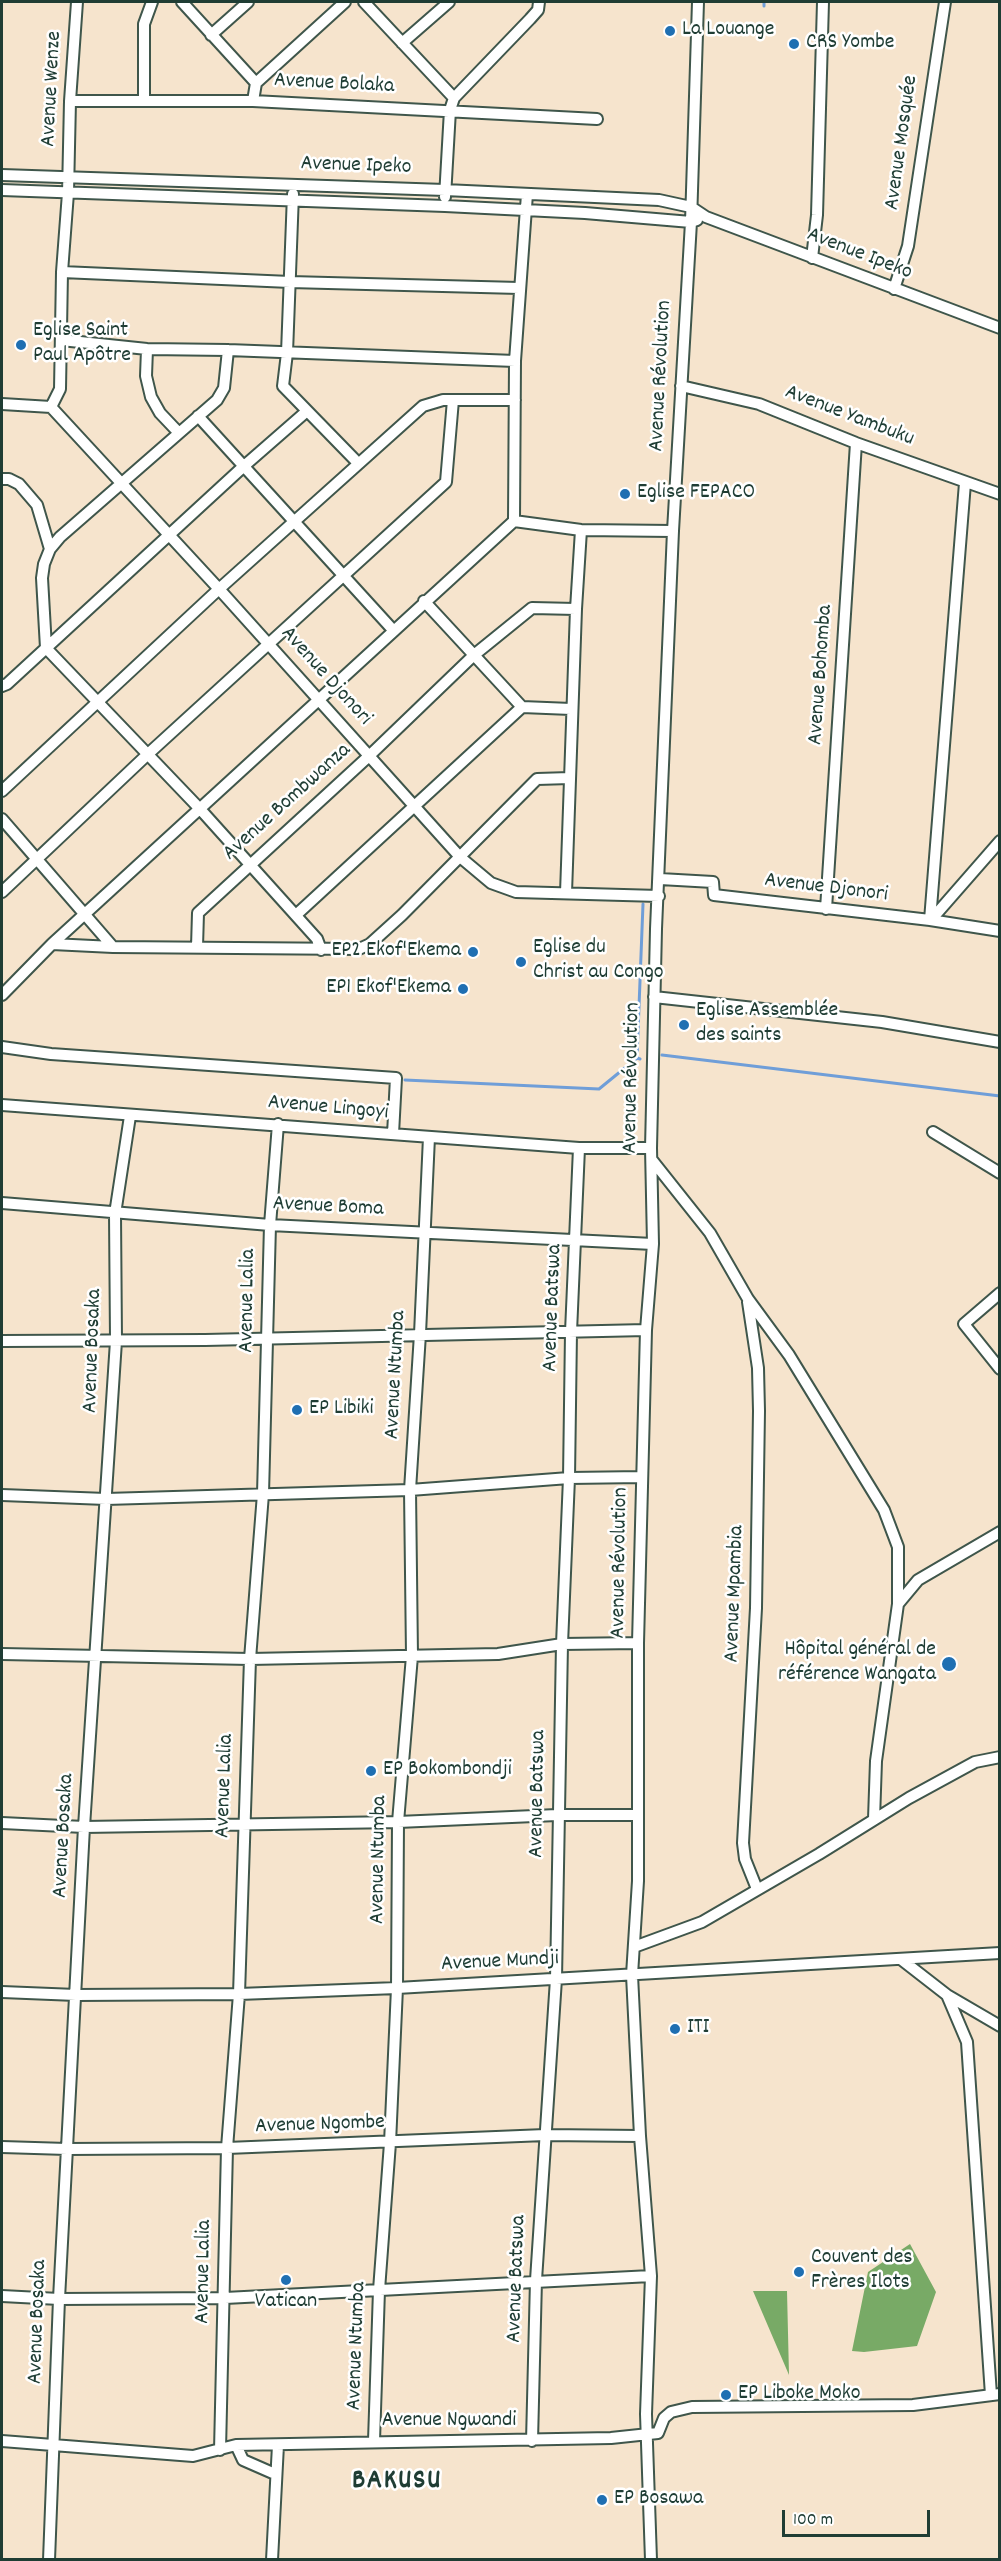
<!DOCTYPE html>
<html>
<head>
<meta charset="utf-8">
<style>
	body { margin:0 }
	#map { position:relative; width:1001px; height:2561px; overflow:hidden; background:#f6e4cd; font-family:Dekko,sans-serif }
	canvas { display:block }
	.frame { position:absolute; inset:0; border:3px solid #1f3d34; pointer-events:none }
	.scale { position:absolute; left:782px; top:2510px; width:148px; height:27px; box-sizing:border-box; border:3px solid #1f3d34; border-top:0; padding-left:8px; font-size:18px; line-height:21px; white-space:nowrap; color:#1f3d34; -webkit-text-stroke:4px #fff; paint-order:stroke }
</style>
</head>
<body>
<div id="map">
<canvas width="1001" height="2561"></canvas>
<div class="frame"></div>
<div class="scale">100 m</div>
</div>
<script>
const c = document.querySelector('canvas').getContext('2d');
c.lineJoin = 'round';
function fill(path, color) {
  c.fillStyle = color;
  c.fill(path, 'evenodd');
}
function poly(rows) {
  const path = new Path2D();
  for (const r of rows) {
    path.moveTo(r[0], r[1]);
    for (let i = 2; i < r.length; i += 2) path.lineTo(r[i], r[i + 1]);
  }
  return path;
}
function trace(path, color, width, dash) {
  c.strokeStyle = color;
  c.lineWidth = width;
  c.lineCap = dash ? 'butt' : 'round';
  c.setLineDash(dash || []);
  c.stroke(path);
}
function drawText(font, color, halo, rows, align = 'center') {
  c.font = font + ' Dekko,sans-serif';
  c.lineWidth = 5;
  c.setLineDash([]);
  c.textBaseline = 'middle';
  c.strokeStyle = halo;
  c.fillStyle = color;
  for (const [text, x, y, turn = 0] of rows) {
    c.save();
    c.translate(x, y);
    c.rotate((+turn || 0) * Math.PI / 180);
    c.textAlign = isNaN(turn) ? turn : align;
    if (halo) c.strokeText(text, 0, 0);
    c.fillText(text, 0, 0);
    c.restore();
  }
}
fill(poly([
	[910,2244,936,2292,917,2346,864,2352,852,2351,868,2272],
	[753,2291,787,2291,789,2375]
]), '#78aa66');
trace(poly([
	[764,6,764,2],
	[662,1055,1000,1096],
	[640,1059,637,1058,643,904],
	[405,1080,599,1089,637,1058]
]), '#6f9ed8', 3);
const minor = poly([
	[182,2,256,83,253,101],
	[364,2,454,98,450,110,445,197],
	[211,35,248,2],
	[402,43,449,2],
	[256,83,345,2],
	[454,98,530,19,538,10,539,2],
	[144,100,144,24,152,2],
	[70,101,253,101,597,119],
	[2,175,445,190,659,200,691,207,706,217,1000,328],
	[2,190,445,206,585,213,691,222,697,220],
	[293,194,287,353,283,386,358,463],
	[812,258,817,215,823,2],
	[62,272,290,282,519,288],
	[894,289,908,246,945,2],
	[61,340,147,349,228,350,515,361],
	[147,349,146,376,151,397,160,413,179,433],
	[228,350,224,388,217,400,60,537,50,549,44,564,42,578,46,648,200,809,317,939,321,950],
	[681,386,759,404,856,443,1000,494],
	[2,404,51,407,219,589,460,857,491,883,516,892,659,896],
	[51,407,60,389,62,272,68,193,70,101,77,2],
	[198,416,393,630],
	[2,479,9,479,19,484,37,505,50,549],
	[514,521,581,530,673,531],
	[424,601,522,707],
	[2,686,7,684,244,466,307,411],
	[2,791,219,589,423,406,443,400,515,400],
	[2,819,113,947],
	[660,879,713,882,714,895,930,920,1000,931],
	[2,892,148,754,446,482,453,400],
	[566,893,576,609,581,530],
	[826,909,856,443],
	[296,915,522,707,571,709],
	[930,920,965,483],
	[931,920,1000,841],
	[52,944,113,947,359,949,370,944,402,915,537,779,570,778],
	[197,947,198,913,369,756,474,655,532,608,576,609],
	[2,995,52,944,514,521,515,361,527,194],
	[654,997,882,1022,1000,1042],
	[2,1047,51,1054,396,1078,393,1134],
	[2,1105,579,1148,651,1148],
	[933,1132,1000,1173],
	[652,1160,710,1233,748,1299,789,1355,884,1510,898,1547,898,1604,876,1761,874,1819],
	[2,1203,270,1225,653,1244],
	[1000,1293,964,1324,1000,1369],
	[748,1302,758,1368,759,1411,756,1608,743,1843,745,1859,757,1889],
	[2,1341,205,1340,646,1330],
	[2,1495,106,1499,410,1490,569,1478,642,1477],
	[898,1604,918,1580,1000,1532],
	[2,1654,250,1659,498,1654,562,1644,638,1643],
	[2,1823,84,1827,398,1822,557,1815,637,1815],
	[634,1947,702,1922,819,1854,909,1798,975,1762,1000,1757],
	[902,1960,947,1995,967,2042,991,2395],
	[2,1992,76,1995,239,1994,397,1988,1000,1953],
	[947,1995,1000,2026],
	[2,2147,67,2149,227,2148,545,2135,640,2136],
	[2,2296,59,2299,225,2298,651,2276],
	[2,2441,193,2456,236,2445,611,2438,658,2433,664,2418,671,2412,692,2407,913,2405,1000,2394],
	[374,2441,379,2290,390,2143,397,1988,398,1822,412,1656,410,1490,420,1334,429,1137],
	[532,2441,536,2280,556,1979,562,1644,569,1478,571,1332,579,1148],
	[236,2445,243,2460,275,2474],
	[220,2450,227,2148,239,1994,250,1659,263,1494,270,1225,278,1124],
	[49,2560,59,2299,84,1827,116,1341,115,1214,130,1116],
	[272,2560,278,2445],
	[651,2560,646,2414,651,2276,640,2136,632,1975,638,1881,638,1643,646,1330,653,1244,651,1148,656,929,673,531,691,222,698,2]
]);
trace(minor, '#3f564b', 14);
trace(minor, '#fff', 10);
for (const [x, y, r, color] of [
	[670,31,6,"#1f6fb2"],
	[794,44,6,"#1f6fb2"],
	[21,345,6,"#1f6fb2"],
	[625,494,6,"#1f6fb2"],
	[473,952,6,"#1f6fb2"],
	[521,962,6,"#1f6fb2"],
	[463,989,6,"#1f6fb2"],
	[684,1025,6,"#1f6fb2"],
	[297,1410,6,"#1f6fb2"],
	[949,1664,8,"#1f6fb2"],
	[371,1771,6,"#1f6fb2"],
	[675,2029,6,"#1f6fb2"],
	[799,2272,6,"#1f6fb2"],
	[286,2280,6,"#1f6fb2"],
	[726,2395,6,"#1f6fb2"],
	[602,2500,6,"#1f6fb2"]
]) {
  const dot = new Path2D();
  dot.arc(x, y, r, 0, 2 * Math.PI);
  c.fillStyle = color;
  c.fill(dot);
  trace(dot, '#fff', 2);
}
drawText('22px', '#1f3d34', '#fff', [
	["La Louange",682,31],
	["CRS Yombe",806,44],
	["Eglise Saint",33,332],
	["Paul Apôtre",33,357],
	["Eglise FEPACO",637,494],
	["Eglise du",533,949],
	["Christ au Congo",533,974],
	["EP2 Ekof'Ekema",461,952,"right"],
	["EP1 Ekof'Ekema",451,989,"right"],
	["Eglise Assemblée",696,1012],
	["des saints",696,1037],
	["EP Libiki",309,1410],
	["Hôpital général de",936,1651,"right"],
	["référence Wangata",936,1676,"right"],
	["EP Bokombondji",383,1771],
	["ITI",687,2029],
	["Couvent des",811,2259],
	["Frères Ilots",811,2284],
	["Vatican",286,2303,"center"],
	["EP Liboke Moko",738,2395],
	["EP Bosawa",614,2500]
], 'left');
drawText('22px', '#1f3d34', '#fff', [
	["Avenue Bolaka",334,85,3],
	["Avenue Wenze",53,89,-87],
	["Avenue Mosquée",903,143,-82],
	["Avenue Ipeko",356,167,2],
	["Avenue Ipeko",859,255,21],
	["Avenue Révolution",662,376,-87],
	["Avenue Yambuku",849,417,21],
	["Avenue Bohomba",822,675,-86],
	["Avenue Djonori",325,677,48],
	["Avenue Bombwanza",288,803,-42],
	["Avenue Djonori",826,889,7],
	["Avenue Révolution",633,1078,-89],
	["Avenue Lingoyi",328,1109,5],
	["Avenue Boma",328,1208,3],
	["Avenue Lalia",249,1301,-89],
	["Avenue Batswa",554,1308,-88],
	["Avenue Bosaka",94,1351,-88],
	["Avenue Ntumba",397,1375,-87],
	["Avenue Révolution",621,1563,-89],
	["Avenue Mpambia",736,1594,-88],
	["Avenue Lalia",226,1786,-88],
	["Avenue Batswa",539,1794,-89],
	["Avenue Bosaka",65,1836,-87],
	["Avenue Ntumba",380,1860,-89],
	["Avenue Mundji",500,1963,-3],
	["Avenue Ngombe",320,2126,-2],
	["Avenue Lalia",205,2272,-89],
	["Avenue Batswa",518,2279,-88],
	["Avenue Bosaka",39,2322,-88],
	["Avenue Ntumba",358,2346,-88],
	["Avenue Ngwandi",449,2422]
]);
c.letterSpacing = '1.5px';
drawText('bold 28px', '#1f3d34', '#fff', [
	["BAKUSU",397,2483]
]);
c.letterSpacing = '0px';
</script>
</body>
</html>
